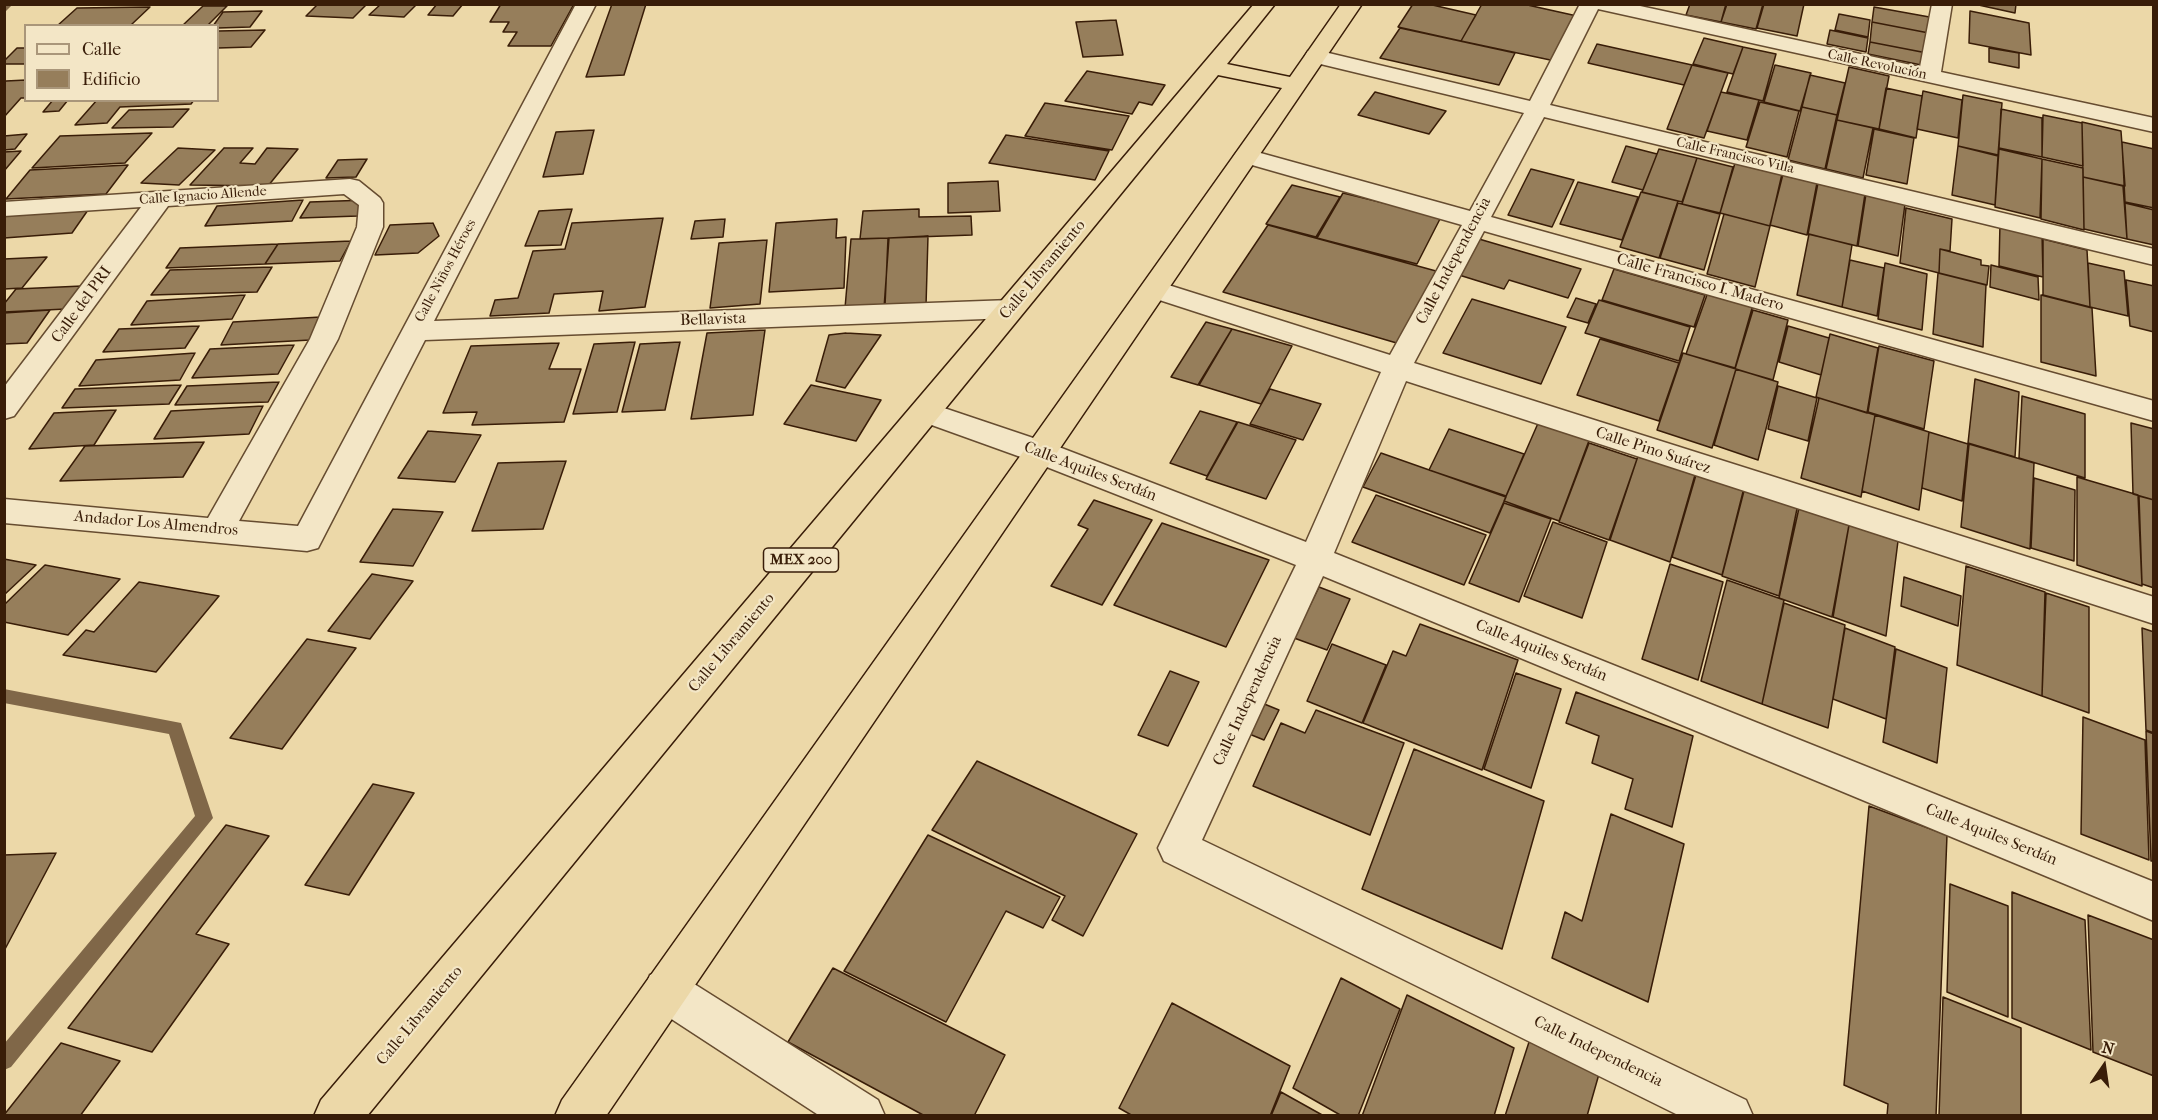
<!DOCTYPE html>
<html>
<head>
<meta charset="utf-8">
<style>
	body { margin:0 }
	#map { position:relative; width:2158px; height:1120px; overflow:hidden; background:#ecd8a8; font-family:"IM FELL French Canon",serif }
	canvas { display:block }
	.frame { position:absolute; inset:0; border:6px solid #391d08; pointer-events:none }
	.legend { position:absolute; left:24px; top:24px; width:195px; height:78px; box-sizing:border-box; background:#f3e6c6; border:2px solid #a9967a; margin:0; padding:8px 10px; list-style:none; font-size:18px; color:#391d08 }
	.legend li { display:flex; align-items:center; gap:12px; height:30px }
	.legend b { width:30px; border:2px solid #a9967a }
	.north { position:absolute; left:2074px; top:1036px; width:60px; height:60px; -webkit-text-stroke:4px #f3e6c6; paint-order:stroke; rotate:13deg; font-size:16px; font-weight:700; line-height:24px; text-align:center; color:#391d08 }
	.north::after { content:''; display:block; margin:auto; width:21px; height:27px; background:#391d08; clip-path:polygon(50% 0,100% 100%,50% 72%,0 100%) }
</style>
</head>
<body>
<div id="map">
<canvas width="2158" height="1120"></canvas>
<div class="frame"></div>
<ul class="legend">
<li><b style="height:8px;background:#f3e6c6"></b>Calle</li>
<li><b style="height:16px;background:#967e5b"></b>Edificio</li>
</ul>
<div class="north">N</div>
</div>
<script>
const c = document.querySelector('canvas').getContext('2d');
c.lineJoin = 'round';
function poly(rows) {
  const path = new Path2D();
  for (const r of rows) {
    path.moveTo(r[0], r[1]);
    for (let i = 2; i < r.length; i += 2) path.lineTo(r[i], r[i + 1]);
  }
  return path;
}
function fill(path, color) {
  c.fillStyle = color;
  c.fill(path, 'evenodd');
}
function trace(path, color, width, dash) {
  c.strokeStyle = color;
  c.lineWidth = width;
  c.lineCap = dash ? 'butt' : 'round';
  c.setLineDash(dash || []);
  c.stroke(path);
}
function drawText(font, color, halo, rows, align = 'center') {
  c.font = font + ' "IM FELL French Canon",serif';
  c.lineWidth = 4.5;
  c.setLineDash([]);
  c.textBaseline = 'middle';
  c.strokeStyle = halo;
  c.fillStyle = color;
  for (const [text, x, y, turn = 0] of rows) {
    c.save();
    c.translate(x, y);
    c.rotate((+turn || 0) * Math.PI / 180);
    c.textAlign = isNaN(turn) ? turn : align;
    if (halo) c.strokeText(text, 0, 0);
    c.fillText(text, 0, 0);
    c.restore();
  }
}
fill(poly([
	[4,4,13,4,4,13,4,4],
	[4,689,181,723,213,818,11,1067,4,1070,4,1044,195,816,169,734,4,703,4,689]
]), '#806748');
const building = poly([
	[318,4,367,4,353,18,306,16,318,4],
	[381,4,411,4,416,5,404,17,369,15,381,4],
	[437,4,463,4,453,16,428,15,437,4],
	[501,4,574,4,551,46,508,46,517,32,503,32,509,22,490,22,501,4],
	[612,4,646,4,624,75,586,77,612,4],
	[1413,4,1428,4,1476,15,1461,41,1398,27,1413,4],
	[1482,4,1523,4,1577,16,1555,61,1461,41,1482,4],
	[1690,4,1726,4,1721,22,1686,15,1690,4],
	[1727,4,1763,4,1756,29,1721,22,1727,4],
	[1764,4,1804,4,1797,36,1757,28,1764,4],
	[1974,4,2016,4,2015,13,1974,4],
	[203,6,227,6,207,26,182,26,203,6],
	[150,7,131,25,57,26,77,8,150,7],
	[1874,7,1935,18,1934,34,1872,22,1874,7],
	[262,11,250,27,218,28,218,26,213,26,223,12,262,11],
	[1970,11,2029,23,2031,55,1969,43,1970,11],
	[1839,14,1870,20,1868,37,1835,30,1839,14],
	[1116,20,1123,55,1083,57,1076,22,1116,20],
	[1872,22,1934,34,1932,54,1870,42,1872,22],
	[1400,28,1515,53,1499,85,1380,58,1400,28],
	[265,30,251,47,218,48,218,31,265,30],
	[1830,30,1868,38,1866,52,1827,44,1830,30],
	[1704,38,1743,47,1733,74,1693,64,1704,38],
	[1870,42,1927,53,1926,66,1868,54,1870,42],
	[1597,44,1692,65,1684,85,1588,63,1597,44],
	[1743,47,1776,54,1763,101,1727,92,1743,47],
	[17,48,26,48,26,64,4,64,4,61,17,48],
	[1989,48,2019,53,2019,68,1989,62,1989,48],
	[1692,65,1728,73,1704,138,1667,129,1692,65],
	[1775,65,1811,73,1800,111,1764,102,1775,65],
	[1849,67,1889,76,1879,129,1837,120,1849,67],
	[1087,71,1165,85,1152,105,1139,102,1132,114,1065,101,1087,71],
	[1810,75,1845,83,1837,115,1802,107,1810,75],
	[26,80,26,98,21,98,4,117,4,83,6,81,26,80],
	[1886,88,1922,96,1916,138,1879,129,1886,88],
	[1923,91,1962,100,1958,138,1917,129,1923,91],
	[1375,92,1446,111,1429,134,1358,115,1375,92],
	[1721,92,1759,100,1747,140,1707,131,1721,92],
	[1963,95,2002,103,1998,155,1958,146,1963,95],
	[53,100,68,100,59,111,43,112,53,100],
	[97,100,194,100,191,104,120,107,107,123,75,125,97,100],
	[1760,102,1799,111,1787,157,1746,147,1760,102],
	[1045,103,1129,116,1112,150,1025,136,1045,103],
	[1802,107,1837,115,1825,169,1788,160,1802,107],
	[189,109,173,127,112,128,129,110,189,109],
	[2001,109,2042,118,2042,157,1999,148,2001,109],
	[2043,115,2082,123,2083,166,2042,157,2043,115],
	[1837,120,1873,128,1863,178,1826,169,1837,120],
	[2082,122,2121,131,2125,186,2083,177,2082,122],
	[1874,129,1914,138,1907,184,1866,175,1874,129],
	[594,130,583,174,543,177,556,132,594,130],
	[152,133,125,163,32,168,60,136,152,133],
	[27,134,15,149,4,150,4,136,27,134],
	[1006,135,1109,151,1095,180,989,163,1006,135],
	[2122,142,2154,149,2154,208,2125,202,2122,142],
	[1626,146,1657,154,1643,190,1612,182,1626,146],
	[1958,146,1998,156,1995,205,1952,195,1958,146],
	[178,148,215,150,179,185,141,183,178,148],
	[224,148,253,148,240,163,255,164,267,148,298,149,268,186,190,185,224,148],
	[1659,149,1697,158,1682,202,1642,192,1659,149],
	[1999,149,2042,159,2040,218,1995,207,1999,149],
	[21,151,4,171,4,152,21,151],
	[1697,158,1733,167,1720,213,1682,204,1697,158],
	[367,159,356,177,326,178,338,160,367,159],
	[2042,159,2083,168,2084,230,2041,219,2042,159],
	[1735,163,1782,174,1770,226,1720,213,1735,163],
	[128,165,106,194,6,199,30,170,128,165],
	[1531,169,1574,180,1552,227,1508,215,1531,169],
	[1783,174,1817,183,1807,235,1770,225,1783,174],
	[2083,177,2123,186,2127,239,2084,229,2083,177],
	[998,181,1000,211,948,213,948,183,998,181],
	[1578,182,1638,197,1622,240,1560,224,1578,182],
	[1818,183,1865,194,1857,246,1808,234,1818,183],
	[1292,185,1340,197,1316,237,1266,224,1292,185],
	[1641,192,1678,201,1659,258,1620,247,1641,192],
	[1343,193,1441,217,1417,264,1317,238,1343,193],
	[1866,194,1905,204,1898,256,1858,246,1866,194],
	[303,200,292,221,205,226,217,206,303,200],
	[367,200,358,216,300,218,310,202,367,200],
	[1678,203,1720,214,1704,270,1660,258,1678,203],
	[2125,203,2154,210,2154,245,2127,239,2125,203],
	[1906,208,1952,219,1950,251,1940,249,1939,273,1900,263,1906,208],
	[572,209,561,245,525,246,539,211,572,209],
	[919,209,919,217,971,216,972,235,860,239,863,211,919,209],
	[88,210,72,233,4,238,4,215,88,210],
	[1724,214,1770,226,1755,287,1707,274,1724,214],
	[663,218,645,307,599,311,603,291,554,294,549,313,490,316,495,300,518,298,533,251,565,249,572,223,663,218],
	[725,219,723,237,691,239,695,221,725,219],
	[837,219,836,238,846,237,844,288,769,292,776,223,837,219],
	[433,223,439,236,418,253,375,255,390,225,433,223],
	[2000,223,2042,233,2043,277,1999,266,2000,223],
	[1268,225,1436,271,1400,344,1223,292,1268,225],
	[1809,234,1852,245,1842,307,1797,295,1809,234],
	[928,236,926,306,884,308,889,238,928,236],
	[888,238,885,306,845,308,851,239,888,238],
	[1479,239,1581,269,1568,298,1509,280,1504,289,1459,275,1479,239],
	[2043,239,2087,250,2090,307,2043,295,2043,239],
	[767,240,760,304,710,308,719,243,767,240],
	[351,241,340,261,265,264,278,244,351,241],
	[278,244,265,264,166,268,180,248,278,244],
	[1940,249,1981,260,1981,265,1989,266,1987,285,1939,273,1940,249],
	[47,257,22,288,4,289,4,259,47,257],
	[1850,260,1884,268,1877,316,1842,307,1850,260],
	[1885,263,1927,274,1922,330,1878,319,1885,263],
	[2088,263,2124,271,2128,316,2090,307,2088,263],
	[1991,265,2038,277,2039,300,1990,287,1991,265],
	[272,267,257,292,151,295,170,270,272,267],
	[1614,269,1705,295,1694,327,1602,300,1614,269],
	[1938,273,1986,285,1983,347,1933,334,1938,273],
	[2126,280,2154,286,2154,332,2130,326,2126,280],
	[82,286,66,309,4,312,4,304,16,289,82,286],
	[1708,292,1753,305,1735,368,1686,354,1708,292],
	[245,295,232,319,131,325,147,301,245,295],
	[2041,295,2092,308,2096,376,2041,362,2041,295],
	[1576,298,1596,304,1588,323,1567,317,1576,298],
	[1472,299,1566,327,1541,384,1443,353,1472,299],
	[1599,300,1690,327,1679,361,1585,333,1599,300],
	[50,310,27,343,4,344,4,313,50,310],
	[1753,310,1788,320,1773,380,1735,369,1753,310],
	[321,317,310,340,221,345,233,322,321,317],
	[1206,322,1232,329,1198,385,1171,377,1206,322],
	[199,326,185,348,103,352,119,329,199,326],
	[1788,326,1829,338,1821,375,1779,362,1788,326],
	[1232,329,1292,346,1261,404,1199,385,1232,329],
	[765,330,753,415,691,419,707,333,765,330],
	[846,333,881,335,845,388,816,381,829,335,846,333],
	[1830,334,1878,348,1867,413,1816,397,1830,334],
	[1600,339,1679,363,1659,421,1577,395,1600,339],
	[635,342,617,412,573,414,594,344,635,342],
	[680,342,665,410,622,412,640,344,680,342],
	[559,343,549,369,581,369,564,422,472,425,477,412,443,413,471,346,559,343],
	[294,345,278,374,192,378,210,349,294,345],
	[1879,346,1934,361,1924,429,1868,412,1879,346],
	[195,353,180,380,79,386,96,360,195,353],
	[1683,353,1736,369,1712,448,1657,430,1683,353],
	[1736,369,1778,382,1758,460,1714,445,1736,369],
	[1975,379,2019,392,2015,457,1968,443,1975,379],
	[279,382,268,402,175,405,187,386,279,382],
	[181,385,169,404,62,408,75,389,181,385],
	[811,385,881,400,856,441,784,424,811,385],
	[1778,386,1817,398,1808,441,1768,429,1778,386],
	[1270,389,1321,404,1303,440,1250,424,1270,389],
	[2022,396,2085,414,2085,478,2019,458,2022,396],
	[1819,398,1875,415,1861,497,1801,478,1819,398],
	[263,406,249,434,154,439,171,411,263,406],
	[116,410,94,445,29,449,54,413,116,410],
	[1200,411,1237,422,1207,476,1170,463,1200,411],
	[1875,415,1929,432,1919,510,1862,491,1875,415],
	[1539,421,1590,438,1559,521,1504,501,1539,421],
	[1238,422,1296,440,1266,499,1206,479,1238,422],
	[2131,423,2154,429,2154,500,2133,494,2131,423],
	[1449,429,1524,454,1506,496,1429,470,1449,429],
	[428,431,481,435,455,482,398,478,428,431],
	[1929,432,1968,444,1962,501,1922,488,1929,432],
	[204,442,183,477,60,481,85,446,204,442],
	[1589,443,1637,459,1609,540,1559,522,1589,443],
	[1969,444,2034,463,2030,549,1961,527,1969,444],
	[1381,453,1506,497,1490,533,1363,487,1381,453],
	[1638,456,1695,475,1670,562,1610,540,1638,456],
	[566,461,543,529,472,531,498,463,566,461],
	[1698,468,1745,484,1722,575,1672,557,1698,468],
	[2077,477,2138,495,2142,586,2077,565,2077,477],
	[2034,478,2075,490,2074,561,2031,548,2034,478],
	[1745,487,1798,504,1779,596,1722,576,1745,487],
	[1376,495,1486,535,1464,585,1352,542,1376,495],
	[2139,496,2154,500,2154,588,2142,584,2139,496],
	[1094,500,1152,520,1102,605,1051,586,1088,529,1078,525,1094,500],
	[1504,503,1551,519,1519,602,1469,583,1504,503],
	[1799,508,1849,525,1832,617,1779,598,1799,508],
	[393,509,443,512,413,566,360,562,393,509],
	[1553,522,1607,542,1582,618,1524,596,1553,522],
	[1162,523,1269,560,1226,647,1114,605,1162,523],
	[1849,525,1898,541,1886,636,1833,617,1849,525],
	[4,559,36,565,4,595,4,559],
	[1670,564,1723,582,1698,680,1642,659,1670,564],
	[45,565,120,579,68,635,4,622,4,605,45,565],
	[1966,566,2045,592,2042,696,1957,665,1966,566],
	[372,574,413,581,370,639,328,631,372,574],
	[1904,577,1961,596,1958,626,1901,606,1904,577],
	[1727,580,1784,600,1762,704,1701,681,1727,580],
	[139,582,219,596,156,672,63,655,86,630,94,632,139,582],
	[1319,587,1350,599,1327,650,1294,638,1319,587],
	[2046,593,2089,607,2089,713,2042,696,2046,593],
	[1784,603,1845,625,1828,728,1762,704,1784,603],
	[1420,624,1518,660,1482,770,1363,723,1393,651,1406,656,1420,624],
	[1845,628,1895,647,1886,719,1833,699,1845,628],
	[2142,628,2154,632,2154,733,2146,730,2142,628],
	[307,639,356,648,282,749,230,738,307,639],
	[1332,644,1386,665,1362,723,1307,701,1332,644],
	[1896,649,1947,668,1937,763,1883,742,1896,649],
	[1170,671,1199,682,1168,746,1138,735,1170,671],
	[1516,673,1561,689,1531,788,1484,769,1516,673],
	[1576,692,1693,736,1672,827,1625,809,1633,779,1592,763,1599,736,1566,723,1576,692],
	[1252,699,1279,710,1264,740,1237,729,1252,699],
	[1316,710,1404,743,1370,835,1253,786,1281,723,1305,733,1316,710],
	[2083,717,2145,740,2149,860,2081,834,2083,717],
	[2146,731,2154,734,2154,861,2151,861,2146,731],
	[1414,749,1544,801,1502,949,1362,889,1414,749],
	[977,761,1137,834,1083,936,1052,920,1065,896,932,830,977,761],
	[373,784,414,793,349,895,305,885,373,784],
	[1869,806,1947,835,1936,1116,1887,1116,1888,1104,1844,1085,1869,806],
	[1611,814,1684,844,1648,1002,1552,958,1565,912,1582,921,1611,814],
	[226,825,269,836,196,934,229,944,152,1052,68,1028,226,825],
	[928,835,1060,897,1043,928,1006,911,946,1022,844,971,928,835],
	[56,853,4,951,4,855,56,853],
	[1950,884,2008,906,2008,1017,1947,992,1950,884],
	[2012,892,2085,920,2091,1050,2012,1018,2012,892],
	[2088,915,2154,940,2154,1076,2093,1052,2088,915],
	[833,968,1005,1055,974,1116,925,1116,788,1042,833,968],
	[1341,978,1400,1009,1358,1116,1342,1116,1293,1088,1341,978],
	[1407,995,1514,1048,1494,1116,1362,1116,1407,995],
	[1943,997,2021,1028,2021,1116,1939,1116,1943,997],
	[1172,1003,1290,1066,1270,1116,1133,1116,1119,1108,1172,1003],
	[1530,1039,1599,1074,1587,1116,1505,1116,1530,1039],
	[61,1043,120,1061,80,1116,4,1115,61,1043],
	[1281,1092,1324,1116,1271,1116,1281,1092]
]);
fill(building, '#967e5b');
trace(building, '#391d08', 1.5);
const minor = poly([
	[576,4,596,4,434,321,1011,300,1021,303,1025,309,1021,315,1011,318,425,340,318,548,307,551,4,523,4,499,208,518,310,339,357,227,359,205,344,194,168,206,14,416,4,419,4,387,141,207,4,216,4,202,350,179,359,181,380,198,383,203,383,227,338,339,239,521,298,526,576,4],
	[1580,4,1631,4,1920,67,1932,4,1952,4,1941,72,2154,118,2154,132,1598,9,1550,105,2154,249,2154,265,1544,117,1491,217,2154,401,2154,421,1484,231,1414,363,2154,597,2154,624,1406,381,1334,553,2154,882,2154,921,1323,576,1202,840,1746,1100,1753,1116,1680,1116,1164,861,1158,848,1296,565,1029,460,915,419,910,412,915,405,925,402,935,405,1051,444,1306,542,1381,372,1144,295,1140,289,1144,283,1153,281,1162,283,1390,355,1462,225,1238,161,1234,156,1238,151,1246,149,1470,211,1524,113,1308,61,1305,56,1308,51,1316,50,1530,101,1580,4],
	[665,969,680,975,878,1100,885,1116,820,1116,650,1005,644,990,650,975,665,969]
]);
const highway = poly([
	[1254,4,1275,4,1227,64,1290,77,1341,4,1362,4,606,1116,555,1116,562,1100,1282,88,1218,75,367,1116,314,1116,321,1100,1254,4]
]);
trace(minor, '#664c30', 3);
trace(highway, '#391d08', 3);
fill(minor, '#f3e6c6');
fill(highway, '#ecd8a8');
drawText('14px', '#391d08', '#f3e6c6', [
	["Calle Revolución",1877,65,12],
	["Calle Francisco Villa",1735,156,13],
	["Calle Ignacio Allende",203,196,-4],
	["Calle Niños Héroes",446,271,-62]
]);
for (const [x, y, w] of [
	[801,560,75]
]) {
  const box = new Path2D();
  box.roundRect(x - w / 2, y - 12, w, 24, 4.5);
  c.fillStyle = '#f3e6c6';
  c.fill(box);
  trace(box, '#391d08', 1.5);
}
drawText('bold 15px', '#391d08', null, [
	["MEX 200",801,560]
]);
drawText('16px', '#391d08', '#f3e6c6', [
	["Calle Independencia",1454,261,-62],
	["Calle Libramiento",1043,270,-50],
	["Calle Francisco I. Madero",1700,283,16],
	["Calle del PRI",82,305,-54],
	["Bellavista",713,320,-2],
	["Calle Pino Suárez",1653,451,18],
	["Calle Aquiles Serdán",1090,472,21],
	["Andador Los Almendros",156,524,5],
	["Calle Libramiento",732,643,-50],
	["Calle Aquiles Serdán",1541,651,22],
	["Calle Independencia",1248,701,-65],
	["Calle Aquiles Serdán",1991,835,22],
	["Calle Libramiento",420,1016,-50],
	["Calle Independencia",1598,1052,26]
]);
</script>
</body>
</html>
